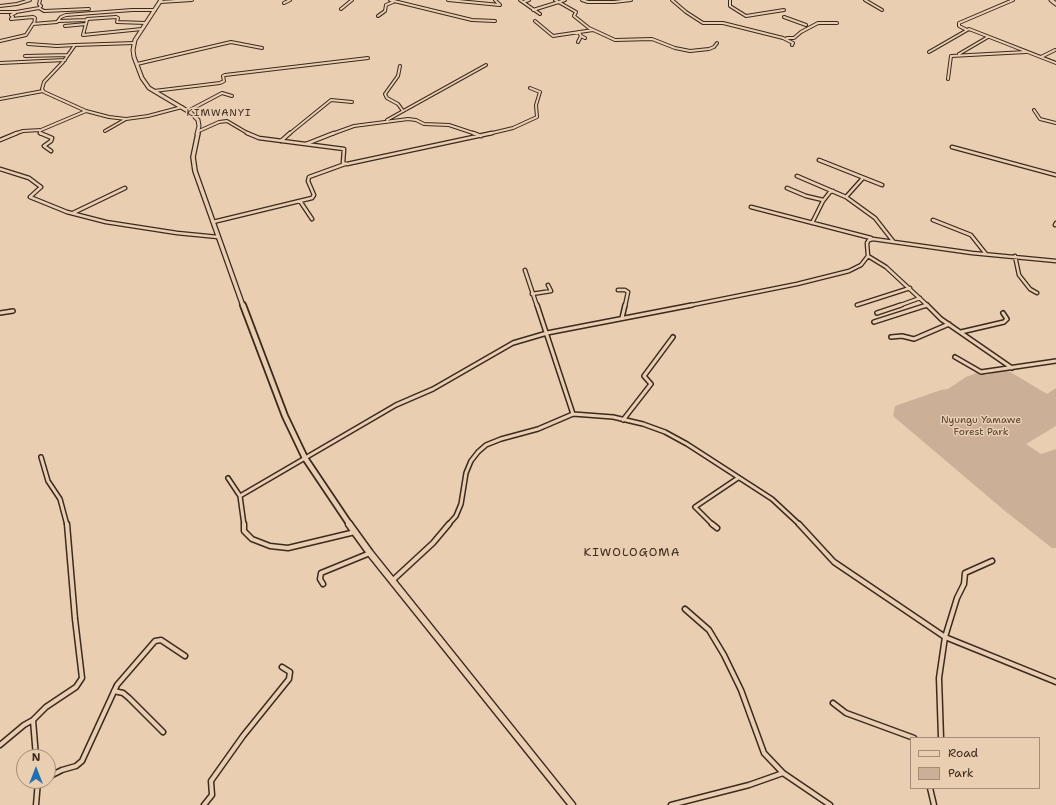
<!DOCTYPE html>
<html>
<head>
<meta charset="utf-8">
<style>
	body { margin:0 }
	#map { position:relative; width:1056px; height:805px; overflow:hidden; background:#eaceb1; font-family:"Shantell Sans",sans-serif }
	canvas { display:block }
	.legend { position:absolute; left:910px; top:737px; width:130px; height:52px; box-sizing:border-box; background:#eaceb1; border:1px solid #a48c76; margin:0; padding:5px 7px; list-style:none; font-size:12px; color:#3b2a1e }
	.legend li { display:flex; align-items:center; gap:8px; height:20px }
	.legend b { width:20px; border:1px solid #a48c76 }
	.north { position:absolute; left:16px; top:749px; width:40px; height:40px; box-sizing:border-box; background:#eaceb1; border:1px solid #a48c76; border-radius:50%; rotate:0deg; font-size:11px; font-weight:700; line-height:16px; text-align:center; color:#3b2a1e }
	.north::after { content:''; display:block; margin:auto; width:14px; height:18px; background:#1f6fb2; clip-path:polygon(50% 0,100% 100%,50% 72%,0 100%) }
</style>
</head>
<body>
<div id="map">
<canvas width="1056" height="805"></canvas>
<ul class="legend">
<li><b style="height:5px;background:#eaceb1"></b>Road</li>
<li><b style="height:11px;background:#cbb097"></b>Park</li>
</ul>
<div class="north">N</div>
</div>
<script>
const c = document.querySelector('canvas').getContext('2d');
c.lineJoin = 'round';
function fill(path, color) {
  c.fillStyle = color;
  c.fill(path, 'evenodd');
}
function poly(rows) {
  const path = new Path2D();
  for (const r of rows) {
    path.moveTo(r[0], r[1]);
    for (let i = 2; i < r.length; i += 2) path.lineTo(r[i], r[i + 1]);
  }
  return path;
}
function trace(path, color, width, dash) {
  c.strokeStyle = color;
  c.lineWidth = width;
  c.lineCap = dash ? 'butt' : 'round';
  c.setLineDash(dash || []);
  c.stroke(path);
}
function drawText(font, color, halo, rows, align = 'center') {
  c.font = font + ' "Shantell Sans",sans-serif';
  c.lineWidth = 3;
  c.setLineDash([]);
  c.textBaseline = 'middle';
  c.strokeStyle = halo;
  c.fillStyle = color;
  for (const [text, x, y, turn = 0] of rows) {
    c.save();
    c.translate(x, y);
    c.rotate((+turn || 0) * Math.PI / 180);
    c.textAlign = isNaN(turn) ? turn : align;
    if (halo) c.strokeText(text, 0, 0);
    c.fillText(text, 0, 0);
    c.restore();
  }
}
fill(poly([
	[1007,370,1047,394,1056,388,1056,426,1026,444,1041,454,1056,449,1056,548,1052,548,1005,511,893,416,895,406,941,390,948,389,966,377,979,372,986,375]
]), '#cbb097');
const streetFar3 = poly([
	[390,0,472,20,495,21],
	[448,0,500,5],
	[495,0,500,5],
	[520,0,540,14],
	[555,0,576,12,574,16,589,28,615,40,652,39,675,48,690,51,709,49,714,47,717,43],
	[582,0,588,2,614,2,631,0],
	[672,0,686,12,703,23,723,23,783,38,793,43,792,45],
	[730,0,730,6,746,16,784,10],
	[865,0,882,10],
	[160,2,192,0],
	[523,2,529,0],
	[284,3,290,0],
	[0,6,17,4,30,0],
	[39,8,44,11,89,9],
	[341,9,352,0],
	[533,10,565,0],
	[0,12,16,12,39,8,41,6,39,4,40,0],
	[15,13,11,15,13,17,11,19,33,17,35,18,34,24],
	[378,16,385,11,386,5,393,2],
	[784,17,806,25],
	[87,19,116,17,118,18,117,22,146,23],
	[58,21,87,20,83,35,142,29],
	[535,21,553,36,593,30],
	[65,26,86,24],
	[967,30,959,26,959,23,1013,0],
	[579,32,581,36,585,38],
	[787,38,794,38,801,32,818,23,837,23],
	[0,41,26,35,33,24,57,22,61,17,66,15,132,10,155,10],
	[578,42,581,36],
	[28,44,57,46,75,45],
	[929,52,969,29,1056,63],
	[959,54,988,37],
	[25,56,68,55],
	[1041,57,1055,50],
	[0,63,65,60],
	[137,64,231,42,262,48],
	[400,66,398,76,385,94,387,98,398,104,403,111],
	[948,79,951,56,1026,52],
	[154,91,220,83,224,81,223,76,225,75,368,58],
	[0,99,43,91],
	[1034,110,1040,119,1056,123],
	[86,111,44,92,42,89,44,82,63,62,75,45,134,43],
	[188,111,222,93,232,96],
	[387,120,486,65],
	[39,130,41,134],
	[105,131,126,119],
	[199,131,219,122,227,121,249,134],
	[14,134,23,131,41,130,86,111,109,117,126,119,148,116,182,107],
	[289,134,331,100,352,102],
	[332,134,354,126,408,119,416,120,424,124,449,125,476,134],
	[488,134,513,128,537,117,536,105,540,92,530,88]
]);
const streetFar2 = poly([
	[40,133,52,138,51,141,44,146,51,151],
	[247,133,259,138,344,149,343,163,347,164,492,133],
	[473,133,481,136],
	[0,140,17,133],
	[281,141,290,133],
	[306,144,334,133],
	[952,147,1056,175],
	[819,160,882,185],
	[0,169,29,178,41,187,30,197,67,212,106,222,177,233,218,237],
	[797,176,846,197,875,218,893,241],
	[787,188,806,196,823,200],
	[846,197,863,178],
	[300,201,312,219],
	[751,207,871,238],
	[73,213,125,188],
	[933,220,971,235,986,254],
	[213,222,312,198,314,195,308,181,309,177,345,164],
	[812,223,823,201,830,192,833,191],
	[1055,225,1056,223],
	[868,256,886,267,928,306],
	[1015,256,1019,275,1030,289,1037,293],
	[525,270,537,306],
	[618,290,625,290,628,292,625,306],
	[532,294,551,291,548,285],
	[857,305,910,288],
	[687,306,797,284,849,271,861,265,868,256,867,243,869,240,873,239,972,253,1056,261],
	[898,306,920,298],
	[925,306,927,305]
]);
const streetFar1 = poly([
	[537,305,573,414],
	[927,305,941,319,1012,368],
	[0,313,13,311],
	[877,313,901,305],
	[622,318,625,305],
	[874,322,927,305],
	[961,332,1004,322,1007,319,1003,313],
	[891,337,902,336,914,339,949,324],
	[955,357,981,372,1056,361],
	[623,420,651,384,644,376,673,337],
	[41,457,48,481,60,499,67,525],
	[228,478,240,496,244,525],
	[240,496,396,405,433,389,513,343,547,333,692,305],
	[448,525,456,516,461,504,466,473,471,461,478,452,486,445,501,439,538,429,573,414,613,417,643,424,665,432,687,444,772,499,800,525],
	[713,525,695,507,738,478]
]);
const street = poly([
	[244,524,244,531,252,539,270,546,288,548,355,532],
	[712,524,717,528],
	[799,524,834,562,945,637,1056,682],
	[393,580,433,543,449,524],
	[323,584,320,579,321,573,370,553],
	[685,609,709,630,724,655,741,690,764,753,783,773,830,805],
	[114,691,123,693,129,698,163,732],
	[833,703,846,713,914,738],
	[33,720,36,757],
	[941,738,939,678,945,637,957,598,964,584,965,573,992,561],
	[0,745,24,725,33,720,46,707,76,687,82,678,75,619,67,524],
	[48,777,62,770,76,766,82,761,117,685,155,641,161,640,185,656],
	[930,788,934,805],
	[36,805,38,781],
	[204,805,212,795,211,781,243,736,289,679,290,672,282,667],
	[671,805,749,785,783,773]
]);
const secondaryFar3 = poly([
	[161,0,135,40,133,50,134,57,142,78,149,88,191,113,198,120,199,126,197,134],
	[1051,0,1056,4]
]);
const secondaryFar2 = poly([
	[198,133,193,157,195,171,243,306]
]);
const secondaryFar1 = poly([
	[243,305,285,416,305,458,350,525]
]);
const secondary = poly([
	[349,524,370,553,572,805]
]);
trace(streetFar3, '#3b2a1e', 4);
trace(streetFar2, '#3b2a1e', 5);
trace(streetFar1, '#3b2a1e', 6);
trace(street, '#3b2a1e', 7);
trace(secondaryFar3, '#3b2a1e', 5);
trace(secondaryFar2, '#3b2a1e', 6);
trace(secondaryFar1, '#3b2a1e', 8);
trace(secondary, '#3b2a1e', 9);
trace(streetFar3, '#eaceb1', 2);
trace(streetFar2, '#eaceb1', 2.5);
trace(streetFar1, '#eaceb1', 3);
trace(street, '#eaceb1', 4);
trace(secondaryFar3, '#eaceb1', 3);
trace(secondaryFar2, '#eaceb1', 3.5);
trace(secondaryFar1, '#eaceb1', 4.5);
trace(secondary, '#eaceb1', 6);
c.letterSpacing = '1px';
drawText('10px', '#3b2a1e', '#eaceb1', [
	["KIMWANYI",219,113]
]);
c.letterSpacing = '0px';
drawText('10px', '#513e30', '#eaceb1', [
	["Nyungu Yamawe",981,420],
	["Forest Park",981,432]
]);
c.letterSpacing = '1px';
drawText('12px', '#3b2a1e', '#eaceb1', [
	["KIWOLOGOMA",632,553]
]);
c.letterSpacing = '0px';
</script>
</body>
</html>
